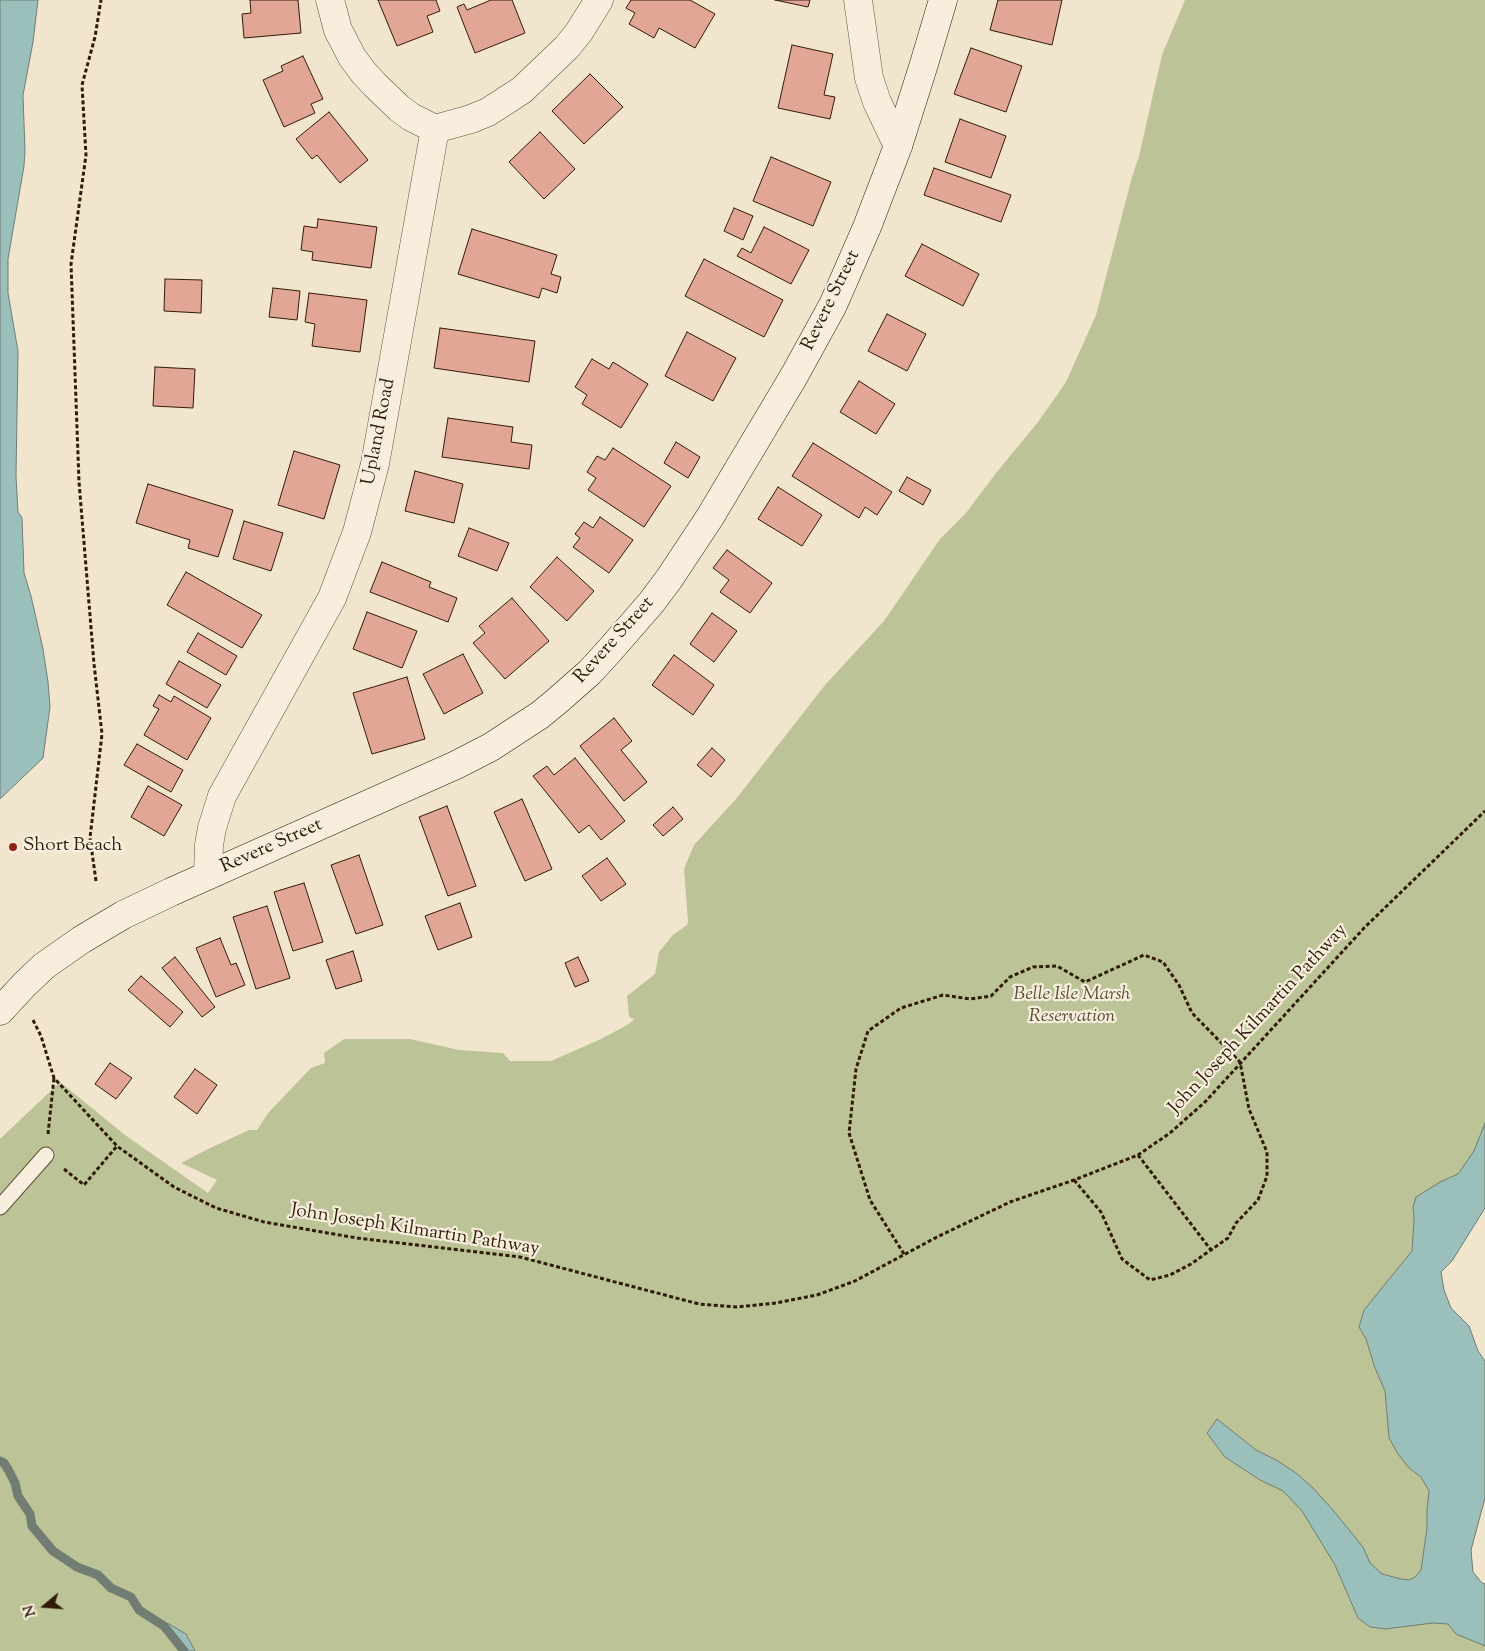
<!DOCTYPE html>
<html>
<head>
<meta charset="utf-8">
<style>
	body { margin:0 }
	#map { position:relative; width:1485px; height:1651px; overflow:hidden; background:#f2e5cd; font-family:"Sorts Mill Goudy",serif }
	canvas { display:block }
	.north { position:absolute; left:20px; top:1581px; width:50px; height:50px; -webkit-text-stroke:4px #f7eede; paint-order:stroke; rotate:252deg; font-size:14px; font-weight:700; line-height:20px; text-align:center; color:#311b08 }
	.north::after { content:''; display:block; margin:auto; width:18px; height:22px; background:#311b08; clip-path:polygon(50% 0,100% 100%,50% 72%,0 100%) }
</style>
</head>
<body>
<div id="map">
<canvas width="1485" height="1651"></canvas>
<div class="north">N</div>
</div>
<script>
const c = document.querySelector('canvas').getContext('2d');
c.lineJoin = 'round';
function fill(path, color) {
  c.fillStyle = color;
  c.fill(path, 'evenodd');
}
function poly(rows) {
  const path = new Path2D();
  for (const r of rows) {
    path.moveTo(r[0], r[1]);
    for (let i = 2; i < r.length; i += 2) path.lineTo(r[i], r[i + 1]);
  }
  return path;
}
function trace(path, color, width, dash) {
  c.strokeStyle = color;
  c.lineWidth = width;
  c.lineCap = dash ? 'butt' : 'round';
  c.setLineDash(dash || []);
  c.stroke(path);
}
function drawText(font, color, halo, rows, align = 'center') {
  c.font = font + ' "Sorts Mill Goudy",serif';
  c.lineWidth = 4.5;
  c.setLineDash([]);
  c.textBaseline = 'middle';
  c.strokeStyle = halo;
  c.fillStyle = color;
  for (const [text, x, y, turn = 0] of rows) {
    c.save();
    c.translate(x, y);
    c.rotate((+turn || 0) * Math.PI / 180);
    c.textAlign = isNaN(turn) ? turn : align;
    if (halo) c.strokeText(text, 0, 0);
    c.fillText(text, 0, 0);
    c.restore();
  }
}
fill(poly([
	[1185,0,1485,0,1485,1208,1452,1261,1441,1272,1444,1290,1451,1308,1469,1326,1478,1351,1485,1361,1485,1498,1471,1550,1473,1572,1482,1583,1485,1584,1485,1651,0,1651,0,1139,60,1082,125,1135,208,1193,217,1180,181,1163,206,1150,249,1130,257,1130,269,1112,311,1068,325,1063,324,1053,344,1039,410,1039,459,1050,503,1053,510,1061,551,1061,601,1039,629,1024,634,1019,629,1017,627,996,655,974,659,952,673,935,687,925,688,922,684,869,694,845,736,799,825,685,884,621,940,539,966,513,996,473,1038,422,1066,382,1096,315,1132,177,1139,156,1162,55]
]), '#bcc497');
const water = poly([
	[0,0,38,0,33,42,23,95,25,151,24,166,8,259,8,293,18,351,16,476,18,512,22,518,24,573,31,596,43,649,48,682,50,707,43,758,0,799,0,0],
	[1485,1123,1485,1208,1452,1261,1441,1272,1444,1290,1451,1308,1469,1326,1478,1351,1485,1361,1485,1498,1471,1550,1473,1572,1482,1583,1485,1584,1485,1646,1456,1634,1448,1624,1433,1623,1385,1629,1370,1627,1358,1618,1335,1565,1302,1511,1283,1491,1260,1480,1225,1457,1207,1433,1217,1419,1256,1450,1278,1461,1296,1473,1313,1488,1332,1509,1363,1547,1370,1563,1382,1574,1401,1579,1409,1580,1415,1577,1421,1570,1427,1528,1427,1510,1429,1491,1421,1477,1409,1468,1398,1454,1389,1438,1385,1391,1375,1368,1366,1339,1359,1327,1364,1310,1412,1251,1414,1219,1413,1207,1416,1197,1440,1182,1458,1174,1474,1151,1485,1123],
	[155,1620,169,1624,186,1634,195,1651,182,1651,174,1636,155,1620]
]);
fill(water, '#9bbfba');
trace(water, '#717d73', 1);
trace(poly([
	[0,1461,4,1463,9,1471,15,1483,18,1496,30,1514,32,1526,53,1551,77,1567,98,1575,111,1588,131,1597,139,1610,164,1626,184,1651]
]), '#717d73', 9);
const building = poly([
	[250,0,298,0,301,33,244,38,242,14,251,13,250,0],
	[378,0,436,0,440,11,427,16,433,32,397,46,378,0],
	[491,0,512,0,525,33,475,53,457,7,464,4,467,10,491,0],
	[631,0,690,0,715,14,695,48,659,28,654,38,629,24,635,13,626,8,631,0],
	[775,0,810,0,808,7,775,0],
	[998,0,1062,0,1052,45,990,30,998,0],
	[792,45,833,54,824,95,835,97,830,119,778,108,792,45],
	[971,48,1022,66,1006,112,954,94,971,48],
	[303,56,323,99,311,104,315,113,284,127,263,80,283,71,281,66,303,56],
	[590,74,623,107,584,144,552,111,590,74],
	[329,112,368,160,340,183,317,155,312,159,296,139,329,112],
	[960,119,1006,136,991,178,945,162,960,119],
	[540,132,575,169,544,199,509,162,540,132],
	[771,157,831,182,813,226,753,201,771,157],
	[934,168,1011,195,1001,222,924,195,934,168],
	[734,208,753,216,743,240,724,231,734,208],
	[318,219,377,227,371,268,312,260,313,252,301,250,304,226,317,228,318,219],
	[764,227,809,250,791,284,737,256,742,248,751,253,764,227],
	[472,229,557,255,551,274,561,277,557,293,542,288,539,298,458,274,472,229],
	[922,244,979,274,963,306,905,276,922,244],
	[704,259,783,300,764,337,685,296,704,259],
	[165,279,202,280,201,313,164,311,165,279],
	[273,288,300,291,297,320,269,317,273,288],
	[309,293,367,300,360,352,312,346,315,324,305,322,309,293],
	[887,314,926,334,907,371,868,351,887,314],
	[440,328,535,341,529,382,434,368,440,328],
	[687,332,736,358,713,401,665,376,687,332],
	[592,359,609,369,613,362,648,384,621,428,582,404,587,395,575,387,592,359],
	[155,367,195,369,193,408,153,406,155,367],
	[859,381,895,404,876,434,840,412,859,381],
	[448,418,513,427,511,442,532,445,529,469,442,457,448,418],
	[676,442,700,457,688,478,664,463,676,442],
	[813,443,892,492,877,515,865,507,859,518,792,476,813,443],
	[613,448,671,486,644,527,588,490,596,478,587,472,597,456,605,460,613,448],
	[294,451,340,465,324,519,278,505,294,451],
	[415,471,463,484,454,523,405,511,415,471],
	[907,477,931,490,923,505,899,491,907,477],
	[148,484,233,510,218,557,188,548,190,540,136,523,148,484],
	[778,487,822,515,802,546,758,519,778,487],
	[600,517,633,540,609,573,573,547,580,538,575,534,584,522,593,528,600,517],
	[244,521,283,533,271,571,233,559,244,521],
	[469,528,509,543,497,571,458,556,469,528],
	[727,550,772,583,750,613,720,592,729,580,713,568,727,550],
	[557,557,594,591,567,621,530,587,557,557],
	[382,562,431,582,429,587,457,598,448,622,370,592,382,562],
	[186,572,262,615,242,648,167,605,186,572],
	[512,598,549,641,505,679,473,643,485,633,479,626,512,598],
	[367,612,417,631,402,668,353,649,367,612],
	[712,613,737,631,714,662,690,644,712,613],
	[198,633,237,656,226,675,187,652,198,633],
	[463,654,483,693,444,714,423,674,463,654],
	[674,655,714,685,693,715,652,685,674,655],
	[179,661,221,685,207,708,166,684,179,661],
	[407,677,425,739,372,754,353,693,407,677],
	[159,695,171,702,174,696,211,718,187,760,144,735,159,709,153,706,159,695],
	[614,718,632,741,621,750,647,782,624,801,580,746,614,718],
	[137,744,183,770,171,792,124,765,137,744],
	[712,748,725,760,711,777,697,765,712,748],
	[575,758,625,821,601,840,589,825,579,833,533,776,547,766,554,775,575,758],
	[148,786,182,805,164,836,131,817,148,786],
	[522,799,552,869,525,881,494,812,522,799],
	[447,806,476,886,448,896,419,817,447,806],
	[673,807,683,819,663,836,653,825,673,807],
	[359,855,383,925,356,934,331,865,359,855],
	[607,858,626,884,601,901,582,876,607,858],
	[304,883,323,942,293,951,274,892,304,883],
	[460,903,472,937,438,950,425,916,460,903],
	[267,906,290,978,256,989,233,917,267,906],
	[220,938,231,965,236,963,245,985,216,997,196,948,220,938],
	[353,951,362,981,336,989,326,960,353,951],
	[175,957,215,1007,202,1017,162,968,175,957],
	[578,957,589,981,575,987,565,963,578,957],
	[141,976,183,1012,170,1027,128,990,141,976],
	[110,1063,132,1078,116,1099,95,1084,110,1063],
	[195,1069,217,1085,197,1114,174,1097,195,1069]
]);
fill(building, '#e2a696');
trace(building, '#311b08', 1);
const service = poly([
	[0,1207,46,1155]
]);
const minor = poly([
	[330,0,338,30,352,57,363,72,375,85,399,108,411,117,435,129],
	[858,0,869,78,877,102,898,146],
	[435,129,471,119,488,112,522,90,567,47,579,32,599,0],
	[208,875,209,845,212,828,222,796,332,598,357,532,375,464,435,129]
]);
const secondary = poly([
	[0,1011,25,984,44,966,81,940,123,915,171,892,456,765,491,747,540,715,557,701,590,672,610,650,651,603,669,579,710,517,794,376,833,305,867,227,898,146,924,64,943,0]
]);
trace(service, '#614e39', 17);
trace(minor, '#614e39', 29);
trace(secondary, '#311b08', 29);
trace(poly([
	[96,881,90,838,102,734,94,664,79,482,71,264,86,155,82,85,95,37,101,0],
	[33,1020,41,1036,54,1078,117,1146,174,1187,216,1208,264,1222,357,1238,520,1257,699,1304,737,1307,776,1303,817,1295,855,1281,937,1237,1010,1202,1074,1180,1138,1155,1170,1133,1205,1102,1365,927,1485,811],
	[48,1134,54,1078],
	[1138,1155,1211,1250],
	[64,1169,84,1185,117,1146],
	[904,1254,870,1200,849,1133,856,1069,868,1031,901,1008,943,995,970,999,991,996,1010,977,1033,967,1057,966,1085,982,1144,955,1163,962,1179,985,1192,1013,1240,1062,1249,1109,1267,1152,1267,1176,1258,1200,1236,1223,1228,1238,1191,1264,1170,1275,1150,1280,1122,1259,1101,1212,1074,1180]
]), '#311b08', 3, [4, 2.5]);
trace(service, '#f7eede', 15);
trace(minor, '#f7eede', 28);
trace(secondary, '#f7eede', 28);
for (const [x, y, r, color] of [
	[13,847,5,"#8f2418"]
]) {
  const dot = new Path2D();
  dot.arc(x, y, r, 0, 2 * Math.PI);
  c.fillStyle = color;
  c.fill(dot);
  trace(dot, '#f7eede', 2);
}
drawText('19px', '#311b08', '#f7eede', [
	["Revere Street",832,301,-64],
	["Upland Road",380,432,-79],
	["Revere Street",615,641,-48],
	["Revere Street",272,847,-24],
	["John Joseph Kilmartin Pathway",1259,1020,-47],
	["John Joseph Kilmartin Pathway",415,1231,9]
]);
drawText('19px', '#311b08', '#f7eede', [
	["Short Beach",23,847]
], 'left');
drawText('italic 19px', '#5b4e33', '#f7eede', [
	["Belle Isle Marsh",1072,996],
	["Reservation",1072,1018]
]);
</script>
</body>
</html>
